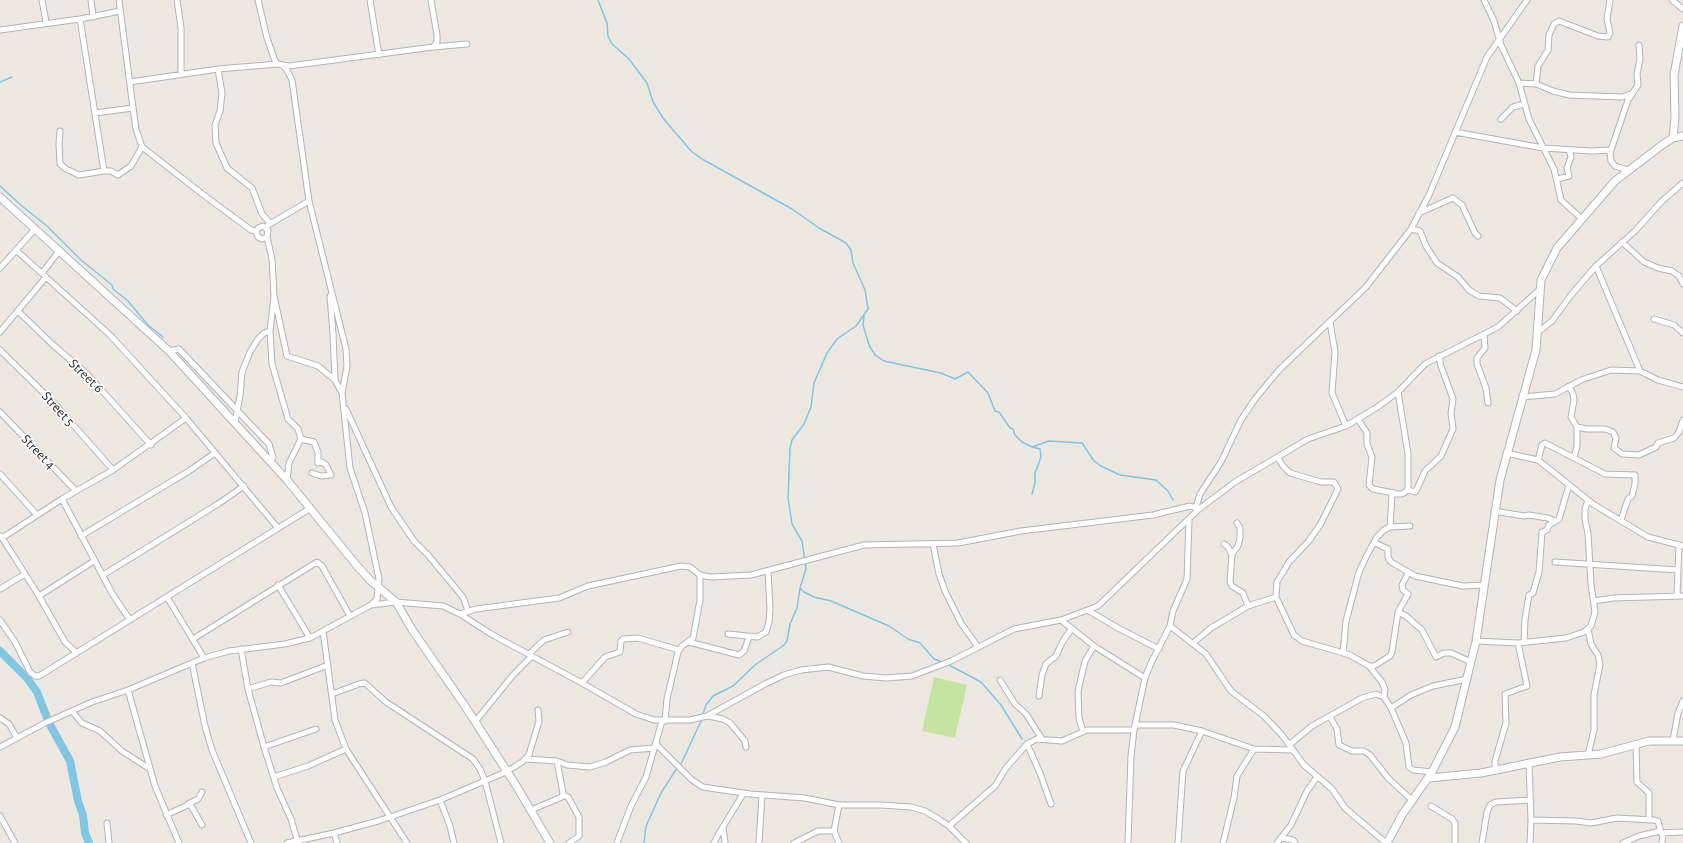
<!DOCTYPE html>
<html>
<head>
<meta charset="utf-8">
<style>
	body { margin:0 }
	canvas { display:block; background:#ede9e2 }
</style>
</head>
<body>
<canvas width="1683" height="843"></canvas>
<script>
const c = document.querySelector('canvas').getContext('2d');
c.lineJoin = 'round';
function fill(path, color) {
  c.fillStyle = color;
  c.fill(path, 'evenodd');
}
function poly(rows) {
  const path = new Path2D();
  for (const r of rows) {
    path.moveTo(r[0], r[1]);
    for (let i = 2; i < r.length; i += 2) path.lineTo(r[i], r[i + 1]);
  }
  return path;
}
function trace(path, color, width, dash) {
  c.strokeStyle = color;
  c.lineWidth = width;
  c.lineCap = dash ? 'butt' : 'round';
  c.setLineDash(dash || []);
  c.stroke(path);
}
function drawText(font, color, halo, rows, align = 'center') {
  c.font = font + ' "Alegreya Sans",sans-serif';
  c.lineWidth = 3;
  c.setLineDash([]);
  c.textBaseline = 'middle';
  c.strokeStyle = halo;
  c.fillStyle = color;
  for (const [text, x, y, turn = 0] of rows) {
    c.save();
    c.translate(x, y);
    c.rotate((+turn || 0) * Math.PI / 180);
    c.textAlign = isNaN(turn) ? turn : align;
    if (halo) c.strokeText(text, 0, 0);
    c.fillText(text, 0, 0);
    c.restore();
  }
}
fill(poly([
	[934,677,967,685,955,738,922,731]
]), '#c6e4a1');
trace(poly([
	[598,0,607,23,608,36,612,44,629,59,647,83,653,102,663,118,691,151,702,159,792,209,819,228,846,243,851,250,853,263,865,290,868,309,856,326,837,339,827,353,814,383,811,407,804,424,792,440,790,448,788,498,792,524,802,541,805,561,806,569,800,588,804,592,814,597,831,601,889,626,908,639,920,643,934,659,942,662],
	[0,82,12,77],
	[0,186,22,206,47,226,81,260,112,285,113,289,128,301,148,325,163,337],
	[864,316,863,325,869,345,875,355,884,361,941,373,955,379,968,372,988,393,995,411,999,412,1010,428,1013,429,1015,435,1022,442,1032,447,1049,441,1082,443,1094,461,1101,466,1120,475,1156,480,1168,491,1173,500],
	[1032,494,1035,483,1035,473,1041,457,1040,449,1032,447],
	[949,665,981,682,1001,705,1022,739],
	[703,714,706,705,713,696,733,686,755,665,784,645,787,641,790,624,797,608,800,588],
	[681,764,702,719],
	[644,843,646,826,661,793,677,768]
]), '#80c7e4', 1.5);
trace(poly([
	[0,651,27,678,37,692,49,723,70,761,78,801,83,815,85,833,89,843]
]), '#80c7e4', 8);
const street = poly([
	[42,0,46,22],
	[91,0,93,17],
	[119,0,133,108,136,129,142,147,205,196,251,230,256,231],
	[177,0,181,28,181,74],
	[258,0,267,38,275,61,278,64,289,66,433,47,437,42,437,35,431,0],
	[370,0,379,55],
	[1484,0,1494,21,1501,45,1519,83,1529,119,1554,169,1561,200,1582,219],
	[1672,0,1683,9],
	[80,19,104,171],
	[0,30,80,19,120,11],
	[433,47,467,44],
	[283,66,287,70,292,80,309,201,346,349,347,366,342,393],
	[218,69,222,93,220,111,215,125,216,143,227,168,252,188,262,214,270,223],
	[130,82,218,69,278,64],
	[1519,83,1536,84,1553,91,1569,95,1622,97,1631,94],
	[1536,84,1538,66,1548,50,1549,35,1554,24,1559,21,1598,36,1608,37,1610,33,1607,19,1610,0],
	[95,113,133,108],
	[1501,119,1513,107,1524,104],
	[60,131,59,144,60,164,66,169,79,175,104,171,111,171,118,175,131,166,142,147],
	[1455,132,1543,148,1591,151,1610,150],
	[1628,170,1615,166,1611,161,1610,153,1628,100,1638,85,1637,74,1640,59,1639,45],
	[1558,179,1569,176,1567,168,1571,157,1569,150],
	[1419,213,1453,198,1462,205,1475,233,1478,236],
	[268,225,309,201],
	[1411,229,1420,231,1426,246,1437,263,1458,277,1469,290,1479,296,1500,298,1517,311],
	[267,237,262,239,258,237,256,232,258,228,263,226,268,230,267,237,272,259,274,296,270,331,272,364,288,419,298,429,301,439,289,463,287,480],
	[1622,242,1644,262,1658,268,1672,271,1679,276,1683,284],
	[16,250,110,335,186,418,277,527],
	[1596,266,1640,371],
	[0,268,35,229],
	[42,273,60,250],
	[330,296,333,334,335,380],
	[18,311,52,344,87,374,151,445],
	[1654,319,1674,325,1683,333],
	[1330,322,1335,352,1332,393,1346,426],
	[0,332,46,277],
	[1537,333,1552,321,1571,295,1596,266,1635,231,1662,201,1683,183],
	[1484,334,1485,348,1477,358,1477,364,1486,388,1488,403],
	[0,350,54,403,113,470],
	[169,351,179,349,269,444,273,458,270,462],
	[1569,386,1573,394,1574,400,1571,417,1577,427,1577,446,1574,458],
	[1522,397,1555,394,1581,380,1611,370,1640,371,1658,380,1683,387],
	[346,409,391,507,414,541,428,555,463,597,468,611],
	[0,412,76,491],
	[1358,419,1367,433,1367,444,1372,457,1369,485,1373,489,1394,493],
	[235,422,240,396,242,372,250,352,258,339,264,333,270,331],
	[1577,427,1587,429,1605,429,1613,432,1616,438,1614,448,1622,454,1639,455,1656,447,1658,443,1674,438,1679,432,1683,420],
	[301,439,314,442,318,452,318,463,322,462,326,465,331,475,321,476,312,473],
	[1506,453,1538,460,1593,504,1648,537,1683,546],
	[1278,458,1283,466,1290,473,1321,482,1334,482,1338,489,1320,525,1308,542,1289,562,1277,582,1276,597,1294,635,1302,641,1350,655,1369,666,1374,666,1390,656,1392,652,1398,612,1408,594,1403,590,1402,585,1408,573],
	[1538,460,1542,445,1545,443,1605,474,1635,475,1635,484,1632,496,1628,499,1621,520],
	[0,474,37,515],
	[1408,490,1415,492,1417,489,1425,471,1441,456,1453,429,1451,413,1453,399,1441,366,1439,356],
	[62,499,113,595,130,620],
	[1196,507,1200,494,1221,462,1241,420,1255,399,1279,370,1366,287,1411,229,1429,195,1487,57,1527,0],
	[1494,511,1524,516,1529,515,1548,518,1555,521],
	[1237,523,1240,528,1240,538,1238,546,1232,554,1230,582,1232,586,1243,593,1248,606],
	[1390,527,1392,494,1402,494,1408,490,1408,454,1398,392],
	[1,536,39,596,65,642,77,653],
	[81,536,189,471,215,453],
	[2,538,62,499,113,470,186,418],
	[1375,543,1388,549,1388,557,1391,562,1415,576,1463,586,1484,585],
	[933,544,939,574,945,591,961,623,978,647],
	[1224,544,1228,547,1232,556],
	[1555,562,1678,570],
	[103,575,218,504,244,486],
	[278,585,310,638],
	[0,589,25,574],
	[39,596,94,561],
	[1677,596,1679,545],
	[167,597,204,658],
	[1594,601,1613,598,1683,596],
	[371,605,396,602,443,606,460,614,491,634,582,683,636,714,654,720,690,720,707,716,765,684,784,675,801,670,828,667,863,676,886,678,912,676,951,661,1014,629,1061,620,1098,606,1199,509,1235,482,1308,439,1346,426,1376,408,1398,392,1425,364,1498,327,1539,290],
	[1089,611,1118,628,1159,649],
	[1398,612,1406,616,1422,630,1436,657,1444,653,1451,653,1471,662],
	[460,614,476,609,559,598,588,586,681,566,690,567,700,575,711,577,751,575,864,545,958,543,1021,531,1153,515,1190,506,1199,509],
	[0,620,15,642,30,672,35,676,39,676,309,509],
	[1061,620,1094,646,1145,678],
	[1170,626,1206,654,1231,691,1264,716,1282,735,1304,765,1332,789,1345,808,1386,843],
	[323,631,335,720,346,749,407,843],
	[728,634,757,637,766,632,769,622,770,609,768,571],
	[193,639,317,562,322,566,350,616],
	[1476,641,1518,643,1566,638,1584,632,1591,626,1595,612,1591,584,1588,533,1585,520,1585,509,1588,500],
	[689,642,739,655,744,651,749,637],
	[1524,642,1525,619,1529,595,1533,593,1539,572,1542,532,1547,530,1549,525,1559,519,1569,485],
	[1193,643,1211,628,1248,606,1276,597],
	[241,649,248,689,264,747,277,788,291,819,298,843],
	[1343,653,1346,621,1359,572,1367,555,1377,537,1384,530,1390,527,1410,526],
	[529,654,544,640,568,632],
	[192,663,205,726,212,750,251,843],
	[1369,666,1382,682,1385,689,1384,697],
	[1000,680,1015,704,1026,714,1042,739],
	[582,683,605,657,620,652,621,641,623,639,638,638,679,650],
	[248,689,271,682,281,683,328,665],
	[128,690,155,786,179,843],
	[332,694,359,684,365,683,386,702,473,759,480,769,485,781,501,843],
	[1039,696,1042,675,1046,664,1056,656,1063,641,1072,628],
	[1391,708,1411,695,1433,686,1467,679],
	[72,711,82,723,100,731,122,751,150,769],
	[708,716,723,719,730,723,745,741,746,747],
	[1330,717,1337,729,1339,745,1352,751,1364,751,1370,755,1388,778,1413,801],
	[0,718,9,724,17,738],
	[665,721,667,699,678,652,682,646,693,638,700,600,700,575],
	[475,722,513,675,532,656],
	[1135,725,1174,725,1202,731,1254,749,1292,750],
	[1083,732,1079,718,1078,691,1085,661,1094,646],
	[1673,740,1678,713,1683,701],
	[656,744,692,780,703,787,750,794,805,798,839,805,881,805,911,807,925,811,940,820,949,826,966,843],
	[1027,744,1040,773,1051,804],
	[1636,744,1637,782,1649,793,1649,820],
	[1289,745,1312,726,1362,698,1376,694,1384,697,1391,708,1406,743,1409,767,1413,770,1432,772],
	[0,747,45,723,92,702,128,690,204,658,229,651,285,644,310,638,371,605,377,599,379,579,365,513,350,468,342,393,335,380,318,366,287,356,274,296],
	[264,747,316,729],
	[1588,755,1594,730,1594,695,1600,664,1598,655,1591,644,1588,629],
	[526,759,557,761,563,793,562,797,531,810],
	[557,761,567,765,590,767,606,762,630,750,654,748],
	[1529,762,1531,820,1530,843],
	[1495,771,1495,761,1506,723,1505,694,1527,686,1518,643],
	[274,777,308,766,346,749],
	[563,795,568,797,579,817,579,836,569,843],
	[440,800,450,826,454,843],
	[188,804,198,799,202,792],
	[839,805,834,831,839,843],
	[1431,806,1452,819,1455,823,1455,843],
	[166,815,190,804,202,825],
	[0,816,15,843],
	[1531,820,1576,821,1591,823,1617,818,1653,820,1658,821,1661,833,1683,832],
	[107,823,109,843],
	[949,826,995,786,1006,768,1027,744,1037,739,1062,741,1087,730,1134,730],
	[723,827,725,843],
	[334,833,337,843],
	[1282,838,1293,840,1295,843],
	[287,843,334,833,378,821,440,800,506,772,522,762,529,755,539,721,538,710],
	[617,843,631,806,646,777,662,721],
	[714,843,718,835,743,794],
	[759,843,762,795],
	[794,843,818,831,834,831],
	[1128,843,1131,756,1134,730,1145,678,1151,663,1170,626,1173,611,1187,579,1189,520],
	[1178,843,1183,771,1202,731],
	[1223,843,1234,798,1237,776,1254,749],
	[1277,843,1291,825,1307,791,1317,777],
	[1482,843,1487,812,1490,805,1496,802,1531,800],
	[1623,843,1639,836,1660,831],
	[1662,843,1663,833]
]);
const secondary = poly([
	[1673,138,1675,117,1674,75,1683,26],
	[0,197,169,351,287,480,358,567,371,581,396,602,413,631,465,706,517,787,550,843],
	[1429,778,1481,773,1560,757,1601,754,1649,741,1683,741],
	[1387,843,1402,815,1432,772,1455,727,1476,641,1500,480,1536,350,1541,280,1557,248,1615,181,1662,145,1673,138,1683,136]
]);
trace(street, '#b2b3bc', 7);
trace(secondary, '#b2b3bc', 9);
trace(street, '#fff', 5);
trace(secondary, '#fff', 7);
drawText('14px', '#2e2e2e', '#fff', [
	["Street 6",86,376,44],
	["Street 5",58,409,48],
	["Street 4",38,452,46]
]);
</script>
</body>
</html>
